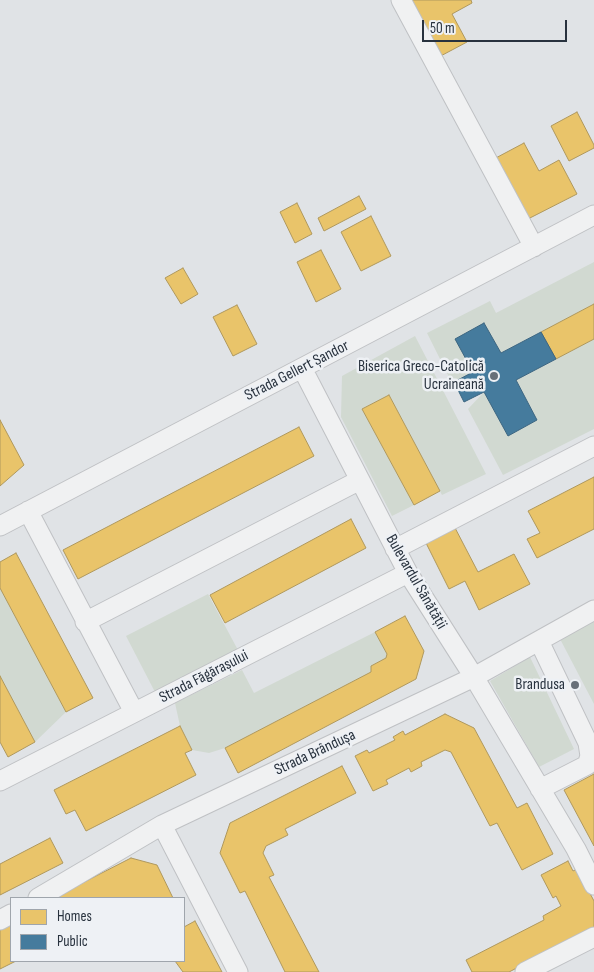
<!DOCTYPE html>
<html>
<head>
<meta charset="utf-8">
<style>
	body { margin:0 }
	#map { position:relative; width:594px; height:972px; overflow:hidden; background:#e0e3e6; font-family:"Sofia Sans Condensed",sans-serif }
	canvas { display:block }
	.legend { position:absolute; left:10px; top:897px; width:175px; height:65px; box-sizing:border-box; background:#eef1f5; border:1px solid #9fa5ac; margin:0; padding:6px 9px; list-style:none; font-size:15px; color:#28323e }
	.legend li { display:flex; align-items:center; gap:10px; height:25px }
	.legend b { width:25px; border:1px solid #9fa5ac }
	.scale { position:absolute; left:422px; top:20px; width:145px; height:22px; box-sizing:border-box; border:2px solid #28323e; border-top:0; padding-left:6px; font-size:15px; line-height:18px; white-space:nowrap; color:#28323e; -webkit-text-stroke:4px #eef1f5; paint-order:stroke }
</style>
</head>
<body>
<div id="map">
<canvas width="594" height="972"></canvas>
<ul class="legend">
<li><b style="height:14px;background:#e9c46a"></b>Homes</li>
<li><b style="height:14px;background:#457b9d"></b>Public</li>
</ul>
<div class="scale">50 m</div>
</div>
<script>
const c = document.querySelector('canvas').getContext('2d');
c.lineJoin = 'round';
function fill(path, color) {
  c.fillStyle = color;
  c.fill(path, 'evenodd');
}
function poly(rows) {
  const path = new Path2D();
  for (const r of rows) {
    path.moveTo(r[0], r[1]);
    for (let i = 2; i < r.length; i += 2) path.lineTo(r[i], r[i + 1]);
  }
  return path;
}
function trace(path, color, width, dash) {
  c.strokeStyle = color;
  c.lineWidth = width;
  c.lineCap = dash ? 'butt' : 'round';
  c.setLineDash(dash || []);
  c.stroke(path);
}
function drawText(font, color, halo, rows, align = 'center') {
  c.font = font + ' "Sofia Sans Condensed",sans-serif';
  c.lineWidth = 5;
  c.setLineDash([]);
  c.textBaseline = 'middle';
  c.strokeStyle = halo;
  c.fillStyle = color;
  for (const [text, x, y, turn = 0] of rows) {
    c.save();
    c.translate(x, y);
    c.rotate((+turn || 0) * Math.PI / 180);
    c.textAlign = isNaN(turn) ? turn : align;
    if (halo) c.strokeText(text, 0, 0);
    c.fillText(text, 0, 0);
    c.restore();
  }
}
fill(poly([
	[594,262,594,304,501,353,484,324,456,339,473,372,454,382,455,389,427,333,490,301,496,313],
	[415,336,486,474,442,495,389,395,362,409,414,505,392,516,341,417,342,376],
	[594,339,594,429,503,475,468,409,484,392,508,436,537,420,516,380],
	[0,588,66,712,35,742,0,676],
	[208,594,239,652,156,694,126,636],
	[594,618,594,704,559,637],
	[375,632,387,654,386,658,371,666,371,672,225,748,209,753,192,750,180,726,175,703,242,670,254,693],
	[530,657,574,749,539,767,490,681]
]), '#d1d9d1');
const homes = poly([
	[404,0,471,0,472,3,452,14,467,42,435,59,404,0],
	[577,112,594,145,594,148,569,161,551,126,577,112],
	[524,143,539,171,559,160,577,194,524,221,492,160,524,143],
	[359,196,366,209,324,231,318,218,359,196],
	[297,203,312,234,295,243,280,212,297,203],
	[371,216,391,256,361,271,341,232,371,216],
	[321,250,341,289,316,302,297,262,321,250],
	[183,268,198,294,181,304,165,278,183,268],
	[594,304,594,339,556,359,541,332,594,304],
	[237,305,257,344,233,356,213,317,237,305],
	[389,395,440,491,414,505,362,409,389,395],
	[0,420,24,465,0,486,0,420],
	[299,427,314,456,78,579,63,550,299,427],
	[594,477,594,529,537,558,527,539,540,533,528,511,594,477],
	[351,519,366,548,225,623,210,595,351,519],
	[453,524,478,572,514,554,530,584,479,610,465,581,449,589,424,539,453,524],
	[16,553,93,698,66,712,0,588,0,562,16,553],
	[405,616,424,651,416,679,238,773,225,748,371,672,371,666,386,658,387,654,375,632,405,616],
	[0,676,35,742,8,757,0,742,0,676],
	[445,714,474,728,517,808,527,803,553,854,522,870,497,823,490,826,451,752,445,750,421,762,422,766,411,772,409,768,386,780,388,784,373,791,355,756,367,750,369,753,395,740,393,737,403,731,405,735,445,714],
	[180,726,192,750,185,753,196,775,86,831,75,810,66,814,54,790,180,726],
	[342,766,356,793,285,829,288,835,266,846,263,853,274,875,269,877,319,972,285,972,245,891,240,893,220,853,230,823,342,766],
	[594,774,594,846,564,790,594,774],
	[50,838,63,863,0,895,0,864,50,838],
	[131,858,157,865,173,898,53,898,131,858],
	[568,861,573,871,577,869,594,901,594,928,509,972,472,972,466,960,544,920,543,916,561,906,556,896,553,898,541,875,568,861],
	[11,919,11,961,16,961,0,969,0,925,11,919],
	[195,921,222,972,183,972,175,961,184,961,184,927,195,921]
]);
fill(homes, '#e9c46a');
trace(homes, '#af985d', 1);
const public = poly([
	[484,323,501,353,541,332,556,359,516,380,537,420,508,436,484,392,464,402,454,382,473,372,455,339,484,323]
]);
fill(public, '#457b9d');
trace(public, '#3c6580', 1);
const street = poly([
	[401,0,534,247],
	[302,368,408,573,474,677,576,849,594,885],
	[28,511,134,712],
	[0,526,594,215],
	[395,549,594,446],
	[85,622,360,480],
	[539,641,588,743,590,756,587,765,540,789],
	[0,781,408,573],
	[162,825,238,972],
	[38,898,162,825,474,677,594,610],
	[0,920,11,914],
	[525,972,594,937]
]);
trace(street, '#bfc1c4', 21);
trace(street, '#f0f1f2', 19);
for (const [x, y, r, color] of [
	[494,376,5,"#687079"],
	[575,685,5,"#687079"]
]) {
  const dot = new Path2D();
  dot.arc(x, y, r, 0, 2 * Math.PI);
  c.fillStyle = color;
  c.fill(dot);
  trace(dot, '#eef1f5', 2);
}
drawText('16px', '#28323e', '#eef1f5', [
	["Biserica Greco-Catolică",484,367],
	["Ucraineană",484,385],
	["Brandusa",565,685]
], 'right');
drawText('16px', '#28323e', '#eef1f5', [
	["Strada Gellert Șandor",297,371,-27],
	["Bulevardul Sănătății",416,582,60],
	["Strada Făgărașului",204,677,-27],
	["Strada Brândușa",315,753,-25]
]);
</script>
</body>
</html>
